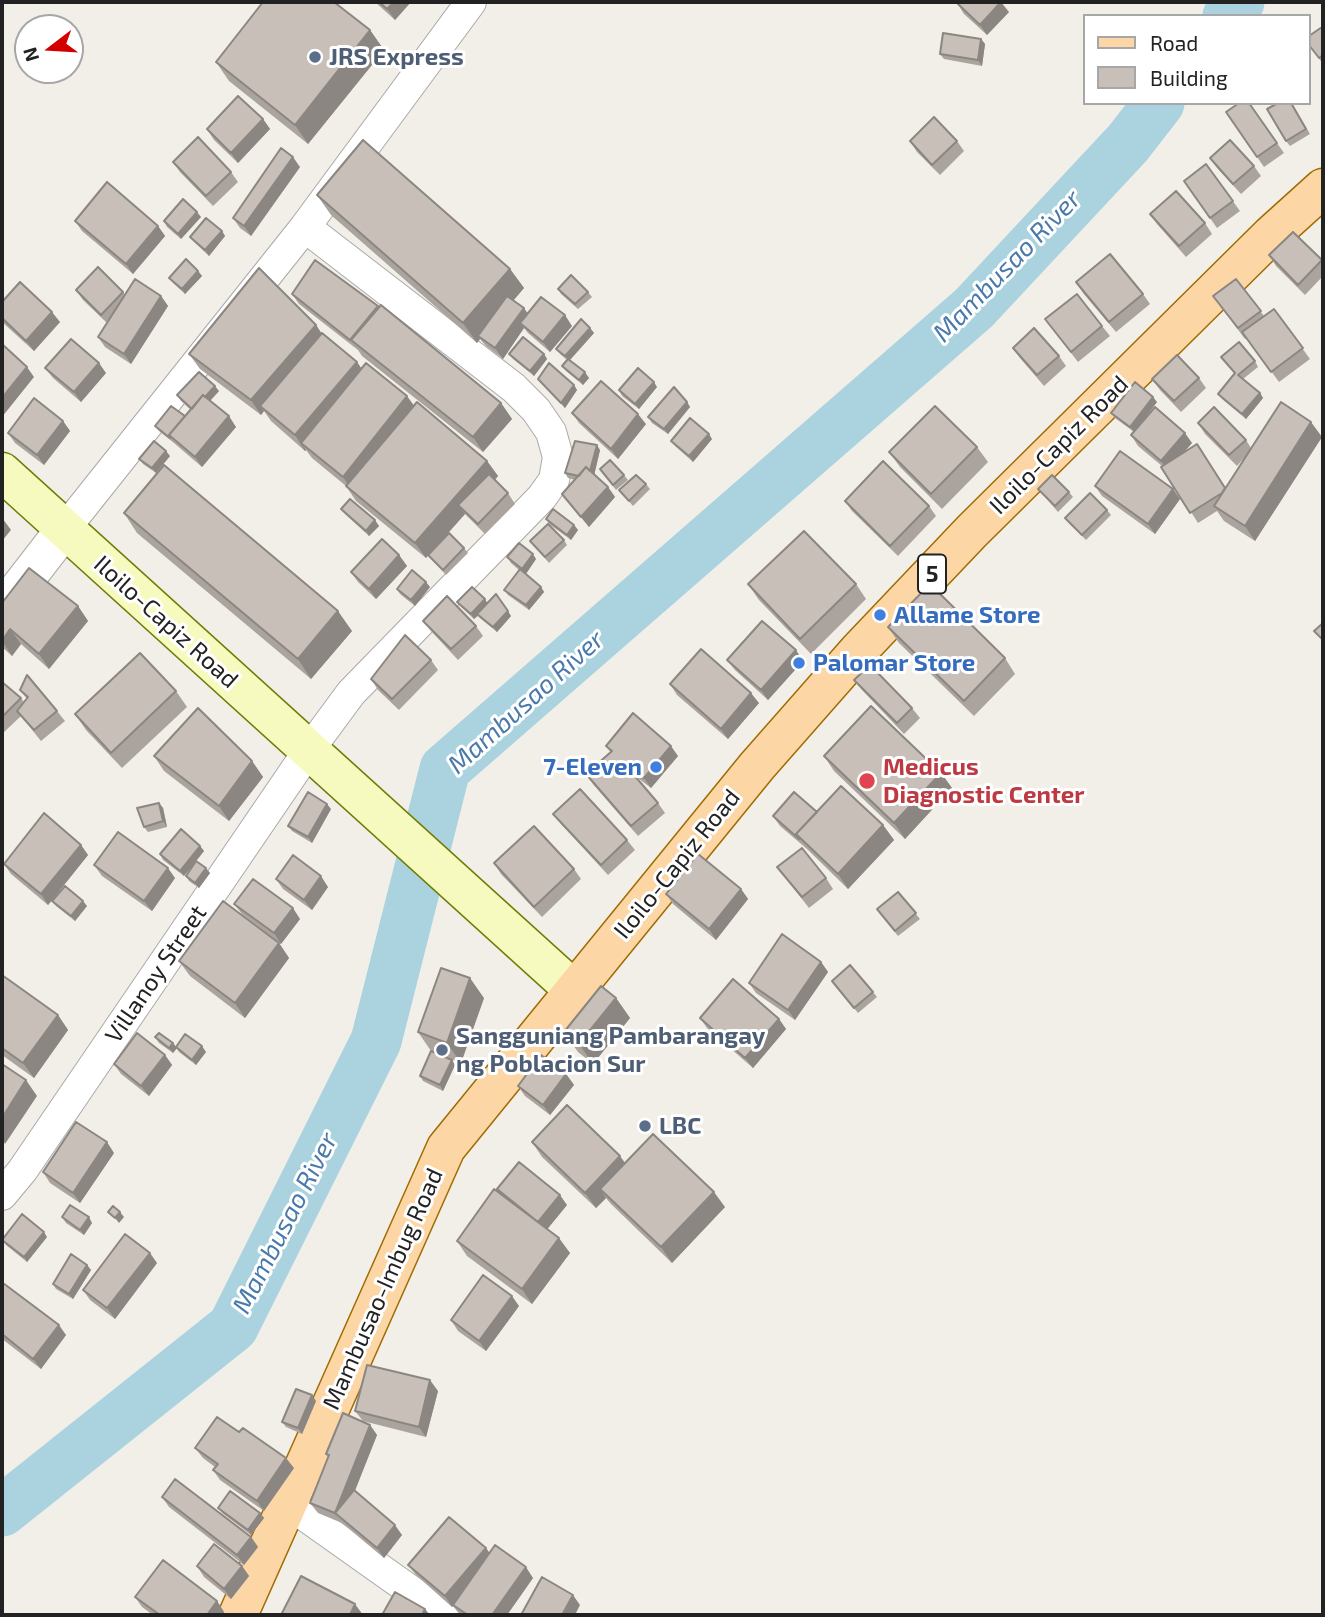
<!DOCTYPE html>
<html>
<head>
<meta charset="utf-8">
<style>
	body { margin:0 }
	#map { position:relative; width:1325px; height:1617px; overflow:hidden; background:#f2efe9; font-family:"Exo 2",sans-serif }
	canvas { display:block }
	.frame { position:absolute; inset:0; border:4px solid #222; pointer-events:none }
	.legend { position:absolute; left:1083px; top:14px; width:228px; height:91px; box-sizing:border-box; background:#fff; border:2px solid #a7a7a7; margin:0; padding:9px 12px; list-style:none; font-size:21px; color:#222 }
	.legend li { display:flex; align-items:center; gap:14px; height:35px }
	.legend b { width:35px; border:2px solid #a7a7a7 }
	.north { position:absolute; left:14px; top:14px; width:70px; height:70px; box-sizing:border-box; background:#fff; border:2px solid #a7a7a7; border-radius:50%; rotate:253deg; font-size:19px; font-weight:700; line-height:28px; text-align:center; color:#222 }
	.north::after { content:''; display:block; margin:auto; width:24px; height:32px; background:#d40000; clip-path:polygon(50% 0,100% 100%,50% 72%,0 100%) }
</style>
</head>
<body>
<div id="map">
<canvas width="1325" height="1617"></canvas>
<div class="frame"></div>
<ul class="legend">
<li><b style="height:9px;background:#fcd6a4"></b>Road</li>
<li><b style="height:19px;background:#c7bfb8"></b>Building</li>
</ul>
<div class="north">N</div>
</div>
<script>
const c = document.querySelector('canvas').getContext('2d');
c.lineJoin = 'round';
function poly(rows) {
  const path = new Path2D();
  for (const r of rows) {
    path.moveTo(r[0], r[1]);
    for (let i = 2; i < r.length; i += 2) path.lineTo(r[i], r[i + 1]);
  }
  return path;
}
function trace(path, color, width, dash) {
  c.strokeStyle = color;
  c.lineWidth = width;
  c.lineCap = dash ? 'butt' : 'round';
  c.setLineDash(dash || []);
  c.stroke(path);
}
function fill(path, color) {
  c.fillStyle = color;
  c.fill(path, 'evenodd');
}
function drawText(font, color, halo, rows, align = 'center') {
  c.font = font + ' "Exo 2",sans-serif';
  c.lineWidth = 6;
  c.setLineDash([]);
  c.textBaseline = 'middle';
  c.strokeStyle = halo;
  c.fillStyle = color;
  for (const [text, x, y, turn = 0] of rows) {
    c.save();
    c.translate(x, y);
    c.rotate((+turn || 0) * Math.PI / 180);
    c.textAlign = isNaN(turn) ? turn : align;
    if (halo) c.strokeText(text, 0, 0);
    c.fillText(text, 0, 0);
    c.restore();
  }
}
trace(poly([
	[1228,16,1239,2],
	[2,1511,233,1327,376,1041,445,769,974,308,1128,143,1159,103]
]), '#aad3df', 51);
const minor = poly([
	[64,530,305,227,471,2],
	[2,1195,22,1171,309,750,351,693,542,497,554,480,558,457,551,432,536,410,514,388,305,227],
	[287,1503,445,1615]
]);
const tertiary = poly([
	[2,610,64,530]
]);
const secondary = poly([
	[2,472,575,991]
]);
const primary = poly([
	[238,1615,446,1148,757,766,859,650,972,531,1271,235,1323,188]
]);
trace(minor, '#a9a9a9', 32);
trace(tertiary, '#a9a9a9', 39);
trace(secondary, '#707d05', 41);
trace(primary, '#a06b00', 41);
trace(minor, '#fff', 30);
trace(tertiary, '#fff', 37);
trace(secondary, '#f7fabf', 38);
trace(primary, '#fcd6a4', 38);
fill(poly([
	[375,2,411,2,395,20],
	[957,3,1009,12,987,35,964,14],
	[1323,29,1323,64,1309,45],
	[370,30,384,50,308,144,229,81,216,62],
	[981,39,985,44,982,66,944,59,940,54],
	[1249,103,1284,153,1264,167,1226,112],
	[1292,103,1310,134,1290,146,1286,141],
	[263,119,270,129,238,163,214,140,207,129],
	[910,141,957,141,964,151,940,175,917,152],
	[1210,158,1254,166,1261,176,1241,194,1217,168],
	[173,162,231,172,238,182,213,206,180,172],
	[1206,164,1240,211,1217,228,1184,181],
	[300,167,251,236,240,228,233,218],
	[317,195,510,269,524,288,513,301,528,314,572,326,550,352,528,333,524,328,503,359,486,346,480,339,477,343,331,215],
	[1150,214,1205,223,1212,234,1186,257,1157,224],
	[201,217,181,239,167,227,164,221],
	[75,221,158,226,165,236,133,274,82,231],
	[222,231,225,236,209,256,194,242,190,237],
	[1269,255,1322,260,1323,262,1323,276,1305,295,1276,266],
	[198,271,202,276,185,294,173,283,169,278],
	[1236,279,1264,316,1274,309,1310,359,1279,382,1247,338,1245,339,1220,306],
	[1076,282,1143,294,1150,304,1116,332,1083,293],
	[558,289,588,292,592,297,578,309,561,294],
	[76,290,123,292,125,295,161,296,168,306,131,364,105,347,98,337,107,323,83,300],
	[292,294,378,306,501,403,512,419,483,452,362,356,358,350,299,304],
	[2,302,60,322,34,351,2,322],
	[1045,319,1102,326,1110,336,1078,362],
	[316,325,321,333,357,362,361,368,414,406,487,461,498,476,495,480,508,493,515,504,485,534,465,514,435,547,464,548,468,553,446,575,428,555,426,558,356,501,346,486,312,458,306,450,305,451,271,421,264,411,261,415,200,369,189,354],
	[590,328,594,333,570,360,589,378,583,385,566,371,562,366,567,360,560,354,556,349],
	[1013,348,1059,356,1066,366,1044,386,1020,358],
	[509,354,544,354,547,359,534,376,513,359],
	[1221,357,1255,361,1258,367,1243,379,1260,393,1263,398,1246,419,1222,399,1218,394,1235,373],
	[45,368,106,373,81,402,53,378],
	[1199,378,1206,388,1181,412,1160,390,1152,379],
	[538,379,574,385,577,390,565,408,542,384],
	[657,387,639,409,622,396,619,390],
	[219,391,210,401,236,427,202,467,174,443,159,431,155,426,185,416,191,410,181,401,177,395],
	[687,402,690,407,668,434,652,423,648,417],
	[1157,402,1134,432,1115,418,1111,413],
	[572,413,646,424,618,459,579,423],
	[63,421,70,431,44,465,15,443,8,433],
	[1198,423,1246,440,1251,448,1322,437,1255,541,1224,521,1217,511,1198,523,1162,466,1138,446,1131,435,1192,443,1184,452,1197,444,1226,488,1244,458,1237,466,1205,434],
	[712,439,693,462,675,446,671,441],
	[977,447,988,462,942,509,900,467,889,452],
	[600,450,594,475,608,487,615,497,589,527,562,494,575,480,568,478,565,473],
	[170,456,156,473,143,464,139,459],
	[600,469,624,475,628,480,616,490],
	[646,484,650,489,633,506,619,490],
	[1095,486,1173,489,1180,499,1155,534,1102,496],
	[1038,489,1069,492,1073,497,1058,512],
	[845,501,929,506,936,516,898,556,852,511],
	[341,509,379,526,369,536,345,514],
	[1107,510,1111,515,1086,540,1069,523,1065,518],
	[124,513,352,631,311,679,137,533],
	[546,519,574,525,578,530,571,540,549,524],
	[564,540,567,545,549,563,530,541],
	[399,555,407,566,376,599,358,582,351,572],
	[507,557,536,559,526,574,541,587,544,592,529,610,508,595,504,590,519,570,511,563],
	[748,584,856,584,866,599,811,654,759,600],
	[430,587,415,606,400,594,397,589],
	[457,602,488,603,511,616,497,632,481,619,478,616,474,619,461,607],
	[2,603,78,606,88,621,49,669,21,644,12,656,2,647],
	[423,621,476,626,483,636,458,660,431,631],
	[888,627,1005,658,1015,674,974,716,899,643],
	[431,660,438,670,399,710,378,690,371,679],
	[727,660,803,661,768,700,735,670],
	[854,680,912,708,920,718,904,734,862,690],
	[2,682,21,698,24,702,27,699,20,690,57,711,65,721,41,741,21,716,2,734],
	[670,684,759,703,728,739,677,695],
	[176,691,187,707,122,768,86,730,75,714],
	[606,746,678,756,651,788,634,775,658,803,665,813,638,836,593,784,586,774,611,753],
	[154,756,252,761,263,777,229,821,164,771],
	[824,756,941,773,952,788,905,839,834,771],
	[159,803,163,808,167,827,148,832,144,827],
	[331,809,312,843,292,831,288,826],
	[817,812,883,825,894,840,848,889,807,849,780,826,773,816],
	[553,814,627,840,635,850,608,875,561,824],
	[81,845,88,855,48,905,11,874,4,864],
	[200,846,204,851,196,861,210,873,199,888,189,881,186,876,196,861,184,876,163,860,160,854],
	[494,863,574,869,581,879,542,917,501,874],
	[94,865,175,878,152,911,102,876],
	[777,867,826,878,833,889,809,908],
	[276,879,328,887,312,910,283,889],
	[741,889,748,899,716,940,673,904,666,894],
	[898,892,920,919,898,936,877,909],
	[52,901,87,906,75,921,56,906],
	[234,904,300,919,281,944,242,914],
	[279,943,289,958,245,1018,190,976,179,961],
	[821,962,828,972,795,1020,756,993,749,983],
	[2,975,58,1015,68,1030,34,1078,2,1055],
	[836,986,873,992,877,997,858,1013],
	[484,998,461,1063,442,1056,455,1065,443,1091,423,1081,420,1076,431,1051,418,1032],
	[616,998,630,1018,593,1064,578,1052,564,1032],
	[700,1018,779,1019,786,1029,753,1068,707,1028],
	[155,1037,173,1043,177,1048,173,1053,159,1043],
	[176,1047,206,1052,196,1065,179,1052],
	[165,1055,172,1065,149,1096,121,1074,114,1064],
	[566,1074,574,1085,550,1115,525,1096,518,1086],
	[532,1142,625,1163,725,1207,672,1263,611,1204,606,1198,596,1208,542,1157],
	[114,1153,80,1203,50,1183,43,1172],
	[497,1189,567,1205,547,1229,570,1253,532,1304,467,1256,457,1241,500,1194],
	[62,1217,92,1223,84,1235,66,1223],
	[47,1237,27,1262,6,1245,2,1240],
	[157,1263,115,1319,90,1300,83,1290],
	[87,1265,91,1270,73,1299,56,1289,53,1284],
	[2,1285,66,1335,41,1369,2,1339],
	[519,1306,486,1351,458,1331,451,1320],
	[438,1391,426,1437,363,1421,355,1411],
	[316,1401,302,1434,286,1427,282,1422],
	[370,1425,377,1435,355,1491,402,1535,384,1558,342,1523,318,1513,310,1503,328,1457,326,1454],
	[195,1448,294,1468,264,1511,220,1480,213,1470,215,1467,203,1458],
	[162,1497,251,1537,258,1547,244,1565,169,1507],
	[218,1508,260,1513,264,1518,251,1535,222,1513],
	[486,1548,489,1553,533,1578,507,1615,460,1615,453,1606,452,1607,416,1575,408,1565],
	[197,1566,242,1566,249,1576,231,1599,204,1577],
	[135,1597,217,1601,224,1612,222,1615,153,1615,142,1607]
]), '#aba49e');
fill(poly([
	[394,2,411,2,395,20,387,9],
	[1001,2,1009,12,987,35,980,25],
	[370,30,384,50,308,144,295,125],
	[981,39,985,44,982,66,978,60],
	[263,119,270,129,238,163,231,153],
	[293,157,300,167,251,236,244,226],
	[197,212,201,217,181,239,178,234],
	[158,226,165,236,133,274,126,264],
	[222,231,225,236,209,256,205,250],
	[510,269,524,288,481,338,478,336,480,339,477,343,463,323],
	[198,271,202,276,185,294,182,289],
	[161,296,168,306,131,364,124,354],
	[524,308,531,318,520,323,524,328,503,359,495,348],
	[52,312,60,322,34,351,26,341],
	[565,315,572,326,550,352,543,342],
	[316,325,326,340,260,406,264,411,261,415,251,400],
	[590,328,594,333,569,361,565,356],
	[544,354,547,359,534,376,530,371],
	[357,362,367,377,301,443,306,450,305,451,295,435],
	[99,363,106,373,81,402,74,392],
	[27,367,34,377,2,417,2,398],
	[585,372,589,378,583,385,579,380],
	[654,382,657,387,639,409,635,404],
	[574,385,577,390,565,408,561,403],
	[215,386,219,391,197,415,193,410],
	[1260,393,1263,398,1246,419,1242,414],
	[407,396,418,411,353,492,343,477],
	[1153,397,1157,402,1134,432,1130,427],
	[687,402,690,407,668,434,664,429],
	[501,403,512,419,483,452,473,437],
	[638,414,646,424,618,459,611,449],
	[229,416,236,427,202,467,195,457],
	[63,421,70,431,44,465,37,455],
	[1311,422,1322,437,1255,541,1245,526],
	[1185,433,1192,443,1168,471,1161,461],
	[709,434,712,439,693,462,689,456],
	[597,445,600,450,594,476,590,471],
	[166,451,170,456,156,473,152,468],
	[487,461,498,476,466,512,458,505,465,514,426,558,415,543],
	[608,487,615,497,589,527,581,517],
	[1173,489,1180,499,1155,534,1148,524],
	[3,519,11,530,2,541,2,521],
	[375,520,379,526,369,536,366,531],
	[574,525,578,530,571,540,567,535],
	[533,554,536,559,525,575,522,569],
	[399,555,407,566,376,599,369,589],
	[426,582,430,587,415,606,411,600],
	[541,587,544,592,529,610,526,605],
	[485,599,488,604,474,619,471,614],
	[78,606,88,621,49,669,39,654],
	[338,611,352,631,311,679,298,659],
	[508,611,511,616,497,632,493,627],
	[10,629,21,644,12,656,2,641],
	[796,650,803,661,768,700,761,690],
	[751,693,759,703,728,739,721,729],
	[671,746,678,756,651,788,644,778],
	[252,761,263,777,229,821,219,806],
	[941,773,952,788,905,839,894,823],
	[159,803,163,808,167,827,163,821],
	[327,804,331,809,312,843,308,837],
	[883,825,894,840,848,889,838,874],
	[81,845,88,855,48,905,41,894],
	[200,846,204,851,184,876,180,871],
	[168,868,175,878,152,911,144,901],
	[206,868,210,873,199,888,195,883],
	[321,876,328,887,312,910,304,900],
	[741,889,748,899,716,940,709,929],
	[83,901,87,906,75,921,71,916],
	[293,908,300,919,281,944,274,933],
	[279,943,289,958,245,1018,235,1003],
	[821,962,828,972,795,1020,788,1010],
	[470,978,484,998,461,1063,447,1043],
	[616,998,630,1018,593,1064,579,1044],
	[58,1015,68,1030,34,1078,23,1063],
	[779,1019,786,1029,753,1068,745,1058],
	[173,1043,177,1048,173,1053,169,1048],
	[202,1046,206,1052,196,1065,192,1060],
	[165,1055,172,1065,149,1096,141,1086],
	[452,1060,455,1065,443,1091,440,1085],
	[566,1074,574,1085,550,1115,543,1105],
	[26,1080,37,1096,5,1144,2,1138,2,1118],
	[107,1142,114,1153,80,1203,73,1193],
	[620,1156,631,1171,600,1189,606,1198,596,1208,585,1193],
	[714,1192,725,1207,672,1263,661,1247],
	[560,1195,567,1205,545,1232,538,1222],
	[120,1212,124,1217,119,1223,115,1218],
	[89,1217,92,1223,84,1235,80,1230],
	[44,1232,47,1237,27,1262,24,1257],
	[559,1238,570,1253,532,1304,522,1289],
	[150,1253,157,1263,115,1319,107,1308],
	[87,1265,91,1270,73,1299,69,1294],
	[512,1296,519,1306,486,1351,479,1341],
	[59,1325,66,1335,41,1369,33,1359],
	[430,1380,438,1391,426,1437,419,1427],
	[312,1395,316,1401,302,1434,298,1428],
	[370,1425,377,1435,343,1520,335,1513],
	[286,1458,294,1468,264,1511,257,1501],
	[260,1513,264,1518,251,1535,248,1530],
	[395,1525,402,1535,384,1558,377,1548],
	[251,1537,258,1547,244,1565,237,1555],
	[486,1548,494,1559,452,1607,445,1596],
	[242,1566,249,1576,231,1599,224,1589],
	[526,1567,533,1578,507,1615,492,1615],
	[573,1595,580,1605,575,1615,562,1615],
	[217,1601,224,1612,222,1615,207,1615],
	[355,1604,363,1615,350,1615],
	[425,1609,430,1615,422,1615]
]), '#8b8681');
const building = poly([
	[263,2,334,2,370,30,295,125,216,62,263,2],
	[379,2,394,2,387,9,379,2],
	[958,2,1001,2,980,25,957,3,958,2],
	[1322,27,1323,29,1323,55,1319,58,1309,45,1309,36,1322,27],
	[943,33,981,39,978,60,940,54,943,33],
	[238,96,263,119,231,153,207,129,238,96],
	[1239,103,1249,103,1277,143,1257,157,1226,112,1239,103],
	[1278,103,1291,103,1306,129,1286,141,1267,109,1278,103],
	[934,117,957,141,932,165,910,141,934,117],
	[198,137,231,172,206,196,173,162,198,137],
	[363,140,510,269,463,323,317,195,363,140],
	[1230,140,1254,166,1233,184,1210,158,1230,140],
	[281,148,293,157,244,226,233,218,281,148],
	[1206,164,1233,201,1210,218,1184,181,1206,164],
	[107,182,158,226,126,264,75,221,107,182],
	[1176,191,1205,223,1179,246,1150,214,1176,191],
	[183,199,197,212,178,234,164,221,183,199],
	[206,218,222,231,205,250,190,237,206,218],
	[1293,232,1322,260,1298,285,1269,255,1293,232],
	[1110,254,1143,294,1109,322,1076,282,1110,254],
	[186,259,198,271,182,289,169,278,186,259],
	[315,260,378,306,350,340,292,294,315,260],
	[98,267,123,292,101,315,76,290,98,267],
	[259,268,316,325,251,400,189,354,259,268],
	[571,275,588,292,575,304,558,289,571,275],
	[135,279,161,296,124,354,98,337,135,279],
	[1236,279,1261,311,1238,328,1213,296,1236,279],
	[20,282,52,312,26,341,2,318,2,302,20,282],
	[1077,294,1102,326,1071,352,1045,319,1077,294],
	[507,296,524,308,495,348,478,336,507,296],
	[541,297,565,315,543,342,520,323,541,297],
	[381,305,501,403,473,437,351,340,381,305],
	[1274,309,1303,348,1271,372,1242,332,1274,309],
	[581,319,590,328,565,356,556,349,581,319],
	[1034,328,1059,356,1037,375,1013,348,1034,328],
	[322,333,357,362,295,435,260,406,322,333],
	[523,337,544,354,530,371,509,354,523,337],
	[71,339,99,363,74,392,45,368,71,339],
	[1239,342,1255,361,1238,375,1260,393,1242,414,1218,394,1235,373,1221,357,1239,342],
	[2,344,27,367,2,398,2,344],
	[1177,355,1199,378,1174,401,1152,379,1177,355],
	[568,359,585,372,579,380,562,366,568,359],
	[366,363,407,396,343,477,301,443,366,363],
	[549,363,574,385,561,403,538,379,549,363],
	[638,368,654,382,635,404,619,390,638,368],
	[199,372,215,386,205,397,203,395,192,409,177,395,199,372],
	[601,381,638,414,611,449,572,413,601,381],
	[1135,382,1153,397,1130,427,1111,413,1135,382],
	[674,387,687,402,664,429,648,417,674,387],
	[203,395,229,416,195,457,169,435,203,395],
	[34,398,63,421,37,455,8,433,34,398],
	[417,402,487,461,415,543,346,486,417,402],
	[1281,402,1311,422,1245,526,1214,506,1281,402],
	[171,406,185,416,169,435,170,438,155,426,171,406],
	[935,406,977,447,931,494,889,452,935,406],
	[1155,407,1185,433,1161,461,1131,435,1155,407],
	[1214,407,1246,440,1229,455,1198,423,1214,407],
	[690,418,709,434,689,456,671,441,690,418],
	[154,441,166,451,152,468,139,459,154,441],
	[575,441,597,445,590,471,586,467,579,476,565,473,575,441],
	[1197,444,1225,488,1222,493,1190,513,1161,467,1197,444],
	[1120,451,1173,489,1148,524,1095,486,1120,451],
	[610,460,624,475,613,485,600,469,610,460],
	[883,461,929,506,890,546,845,501,883,461],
	[164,465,338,611,298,659,124,513,164,465],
	[586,467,608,487,581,517,562,494,586,467],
	[489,474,508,493,478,524,458,505,489,474],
	[636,475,646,484,629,501,619,490,636,475],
	[1052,475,1069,492,1055,506,1038,489,1052,475],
	[1090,493,1107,510,1082,535,1065,518,1090,493],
	[350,499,375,520,366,531,341,509,350,499],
	[553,509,574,525,567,535,546,519,553,509],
	[548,524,564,540,545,557,530,541,548,524],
	[804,531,856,584,800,639,748,584,804,531],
	[449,533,464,548,443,570,428,555,449,533],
	[382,539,399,555,369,589,351,572,382,539],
	[519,543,533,554,522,569,507,557,519,543],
	[29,568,78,606,39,654,10,629,2,641,2,603,29,568],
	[520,569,541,587,526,605,504,590,520,569],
	[412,570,426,582,411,600,397,589,412,570],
	[930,584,1005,658,964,701,888,627,930,584],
	[472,587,485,599,471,614,457,602,472,587],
	[496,594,508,611,493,627,477,614,496,594],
	[447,596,476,626,451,649,423,621,447,596],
	[762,621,796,650,761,690,727,660,762,621],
	[1323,623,1323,640,1314,631,1323,623],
	[405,635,431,660,392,699,371,679,405,635],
	[701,649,751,693,721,729,670,684,701,649],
	[140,653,176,691,111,753,75,714,140,653],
	[870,665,912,708,897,723,854,680,870,665],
	[27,675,57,711,34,730,17,711,28,697,20,690,27,675],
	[2,682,21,698,2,717,2,682],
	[871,706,941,773,894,823,824,756,871,706],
	[198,708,252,761,219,806,154,756,198,708],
	[633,713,671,746,644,778,622,761,658,803,631,826,586,774,612,751,606,746,633,713],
	[841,786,883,825,838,874,796,834,841,786],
	[580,789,627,840,601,865,553,814,580,789],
	[308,792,327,804,308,837,288,826,308,792],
	[794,792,817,812,796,834,799,839,773,816,794,792],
	[159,803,163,821,144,827,137,808,159,803],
	[44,813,81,845,41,894,4,864,44,813],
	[534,826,574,869,534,907,494,863,534,826],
	[181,829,200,846,180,871,160,854,181,829],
	[118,832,168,868,144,901,94,865,118,832],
	[802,848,826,878,802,897,777,867,802,848],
	[698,854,741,889,709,929,666,894,698,854],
	[293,855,321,876,304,900,276,879,293,855],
	[196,861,206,868,195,883,186,876,196,861],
	[253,879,293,908,274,933,234,904,253,879],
	[65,886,83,901,71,916,52,901,65,886],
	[898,892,916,913,895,931,877,909,898,892],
	[223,901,279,943,235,1003,179,961,223,901],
	[782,934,821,962,788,1010,749,983,782,934],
	[850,965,873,992,854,1008,832,981,850,965],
	[441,968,470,978,447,1043,418,1032,441,968],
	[2,975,58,1015,23,1063,2,1048,2,975],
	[733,979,779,1019,745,1058,700,1018,733,979],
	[601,986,616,998,579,1044,564,1032,601,986],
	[137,1033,165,1055,141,1086,114,1064,137,1033],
	[159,1033,173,1043,169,1048,155,1037,159,1033],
	[185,1034,202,1046,192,1060,176,1047,185,1034],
	[431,1051,452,1060,440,1085,420,1076,431,1051],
	[541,1055,566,1074,543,1105,518,1086,541,1055],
	[2,1064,26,1080,2,1118,2,1064],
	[567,1105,620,1156,585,1193,532,1142,567,1105],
	[76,1122,107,1142,73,1193,43,1172,76,1122],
	[653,1134,714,1192,661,1247,600,1189,653,1134],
	[519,1162,560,1195,538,1222,497,1189,519,1162],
	[494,1189,559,1238,522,1289,457,1241,494,1189],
	[70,1205,89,1217,80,1230,62,1217,70,1205],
	[113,1206,120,1212,115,1218,108,1212,113,1206],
	[22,1214,44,1232,24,1257,2,1240,22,1214],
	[125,1234,150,1253,107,1308,83,1290,125,1234],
	[71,1254,87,1265,69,1294,53,1284,71,1254],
	[483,1275,512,1296,479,1341,451,1320,483,1275],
	[3,1283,59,1325,33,1359,2,1334,2,1285,3,1283],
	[367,1365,430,1380,419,1427,355,1411,367,1365],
	[296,1389,312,1395,298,1428,282,1422,296,1389],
	[343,1413,370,1425,335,1513,310,1503,329,1455,326,1454,343,1413],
	[217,1417,239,1432,243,1428,286,1458,257,1501,213,1470,218,1464,195,1448,217,1417],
	[175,1479,251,1537,237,1555,162,1497,175,1479],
	[354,1490,395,1525,377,1548,335,1513,354,1490],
	[230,1491,260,1513,248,1530,218,1508,230,1491],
	[449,1517,486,1548,445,1596,408,1565,449,1517],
	[214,1544,242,1566,224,1589,197,1566,214,1544],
	[495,1545,526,1567,492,1615,468,1615,453,1605,495,1545],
	[163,1560,217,1601,207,1615,160,1615,135,1597,163,1560],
	[301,1576,355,1604,350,1615,281,1615,301,1576],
	[542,1577,573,1595,562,1615,521,1615,542,1577],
	[395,1592,425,1609,422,1615,382,1615,395,1592]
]);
fill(building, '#c7bfb8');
trace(building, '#8b8681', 2);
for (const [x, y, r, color] of [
	[315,57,7,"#5c6f8a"],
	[880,615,7,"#3f7fe0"],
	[799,663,7,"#3f7fe0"],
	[656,767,7,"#3f7fe0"],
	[867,781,9,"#e0444e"],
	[442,1050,7,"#5c6f8a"],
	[645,1126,7,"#5c6f8a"]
]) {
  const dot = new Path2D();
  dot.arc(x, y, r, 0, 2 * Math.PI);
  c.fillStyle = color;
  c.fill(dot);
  trace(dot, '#fff', 2.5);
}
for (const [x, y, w] of [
	[932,574,28]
]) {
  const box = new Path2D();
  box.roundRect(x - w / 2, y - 19.5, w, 39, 5);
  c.fillStyle = '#fff';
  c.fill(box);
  trace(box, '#222', 2);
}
drawText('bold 23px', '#222', null, [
	["5",932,574]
]);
drawText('bold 24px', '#4e5e75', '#fff', [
	["JRS Express",329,57],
	["Sangguniang Pambarangay",456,1036],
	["ng Poblacion Sur",456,1064],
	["LBC",659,1126]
], 'left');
drawText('24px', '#222', '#fff', [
	["Iloilo-Capiz Road",1059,445,-45],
	["Iloilo-Capiz Road",166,622,42],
	["Iloilo-Capiz Road",677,864,-51],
	["Villanoy Street",156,974,-56],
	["Mambusao-Imbug Road",383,1289,-66]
]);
drawText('bold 24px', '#366cbe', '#fff', [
	["Allame Store",894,615],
	["Palomar Store",813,663],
	["7-Eleven",642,767,"right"]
], 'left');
drawText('bold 24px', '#be3a42', '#fff', [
	["Medicus",883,767],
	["Diagnostic Center",883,795]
], 'left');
drawText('italic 26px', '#4a7aab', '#fff', [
	["Mambusao River",1007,266,-46],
	["Mambusao River",526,702,-42],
	["Mambusao River",285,1223,-63]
]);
</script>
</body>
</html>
